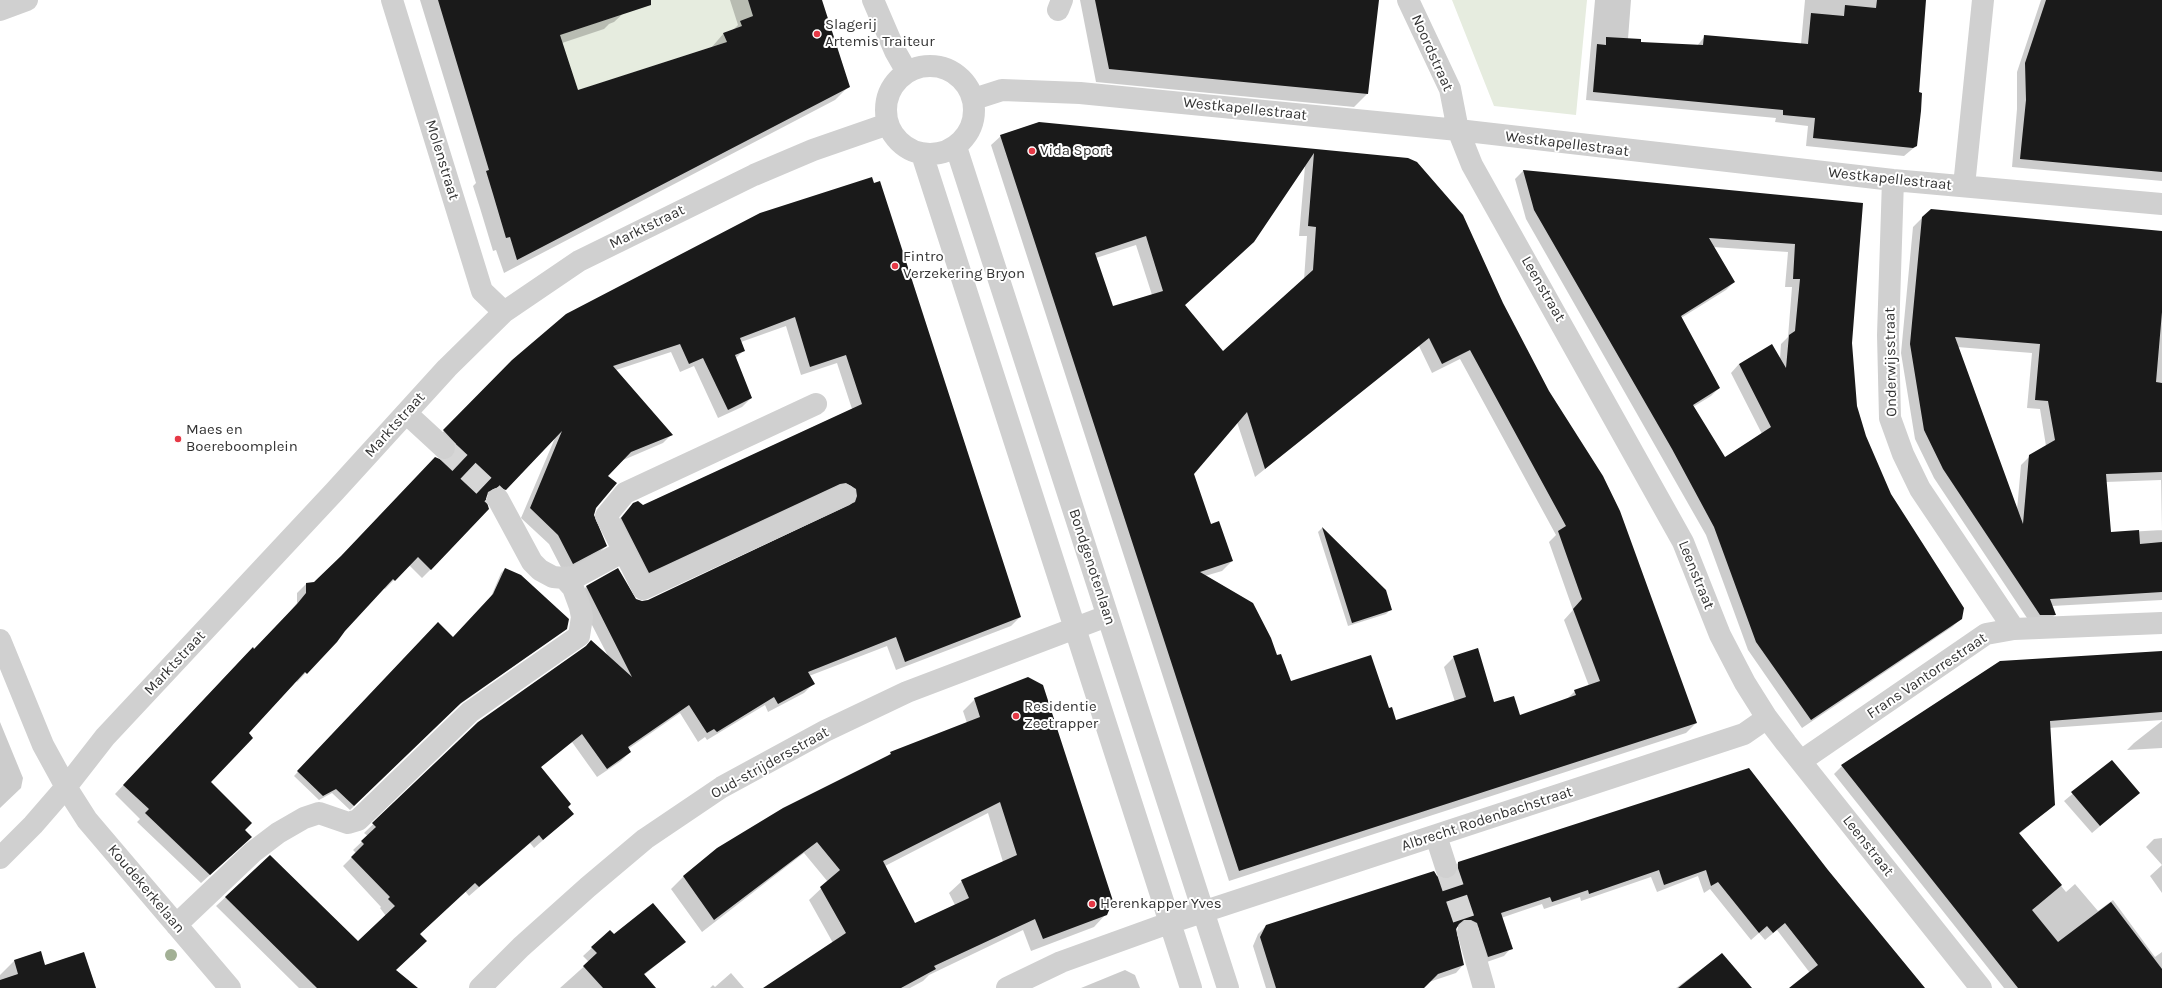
<!DOCTYPE html>
<html>
<head>
<meta charset="utf-8">
<style>
	body { margin:0 }
	canvas { display:block; background:#fff }
</style>
</head>
<body>
<canvas width="2162" height="988"></canvas>
<script>
const c = document.querySelector('canvas').getContext('2d');
c.lineJoin = 'round';
function fill(path, color) {
  c.fillStyle = color;
  c.fill(path, 'evenodd');
}
function poly(rows) {
  const path = new Path2D();
  for (const r of rows) {
    if (r.length === 3) {
      path.moveTo(r[0] + r[2], r[1]);
      path.arc(r[0], r[1], r[2], 0, 2 * Math.PI);
      continue;
    }
    path.moveTo(r[0], r[1]);
    for (let i = 2; i < r.length; i += 2) path.lineTo(r[i], r[i + 1]);
  }
  return path;
}
function trace(path, color, width, dash) {
  c.strokeStyle = color;
  c.lineWidth = width;
  c.lineCap = dash ? 'butt' : 'round';
  c.setLineDash(dash || []);
  c.stroke(path);
}
function drawText(font, color, halo, rows, align = 'center') {
  c.font = font + ' Karla,sans-serif';
  c.lineWidth = 4;
  c.setLineDash([]);
  c.textBaseline = 'middle';
  c.strokeStyle = halo;
  c.fillStyle = color;
  for (const [text, x, y, turn = 0] of rows) {
    c.save();
    c.translate(x, y);
    c.rotate((+turn || 0) * Math.PI / 180);
    c.textAlign = isNaN(turn) ? turn : align;
    if (halo) c.strokeText(text, 0, 0);
    c.fillText(text, 0, 0);
    c.restore();
  }
}
fill(poly([
	[626,0,748,0,753,16,741,21,742,26,723,33,727,42,582,89,593,110,542,86,560,34,618,16,617,13],
	[1452,0,1587,0,1576,115,1494,106]
]), '#e6ecdf');
fill(poly([
	[420,0,625,0,628,9,614,22,609,24,604,29,562,43,577,92,711,48,724,33,732,31,738,25,730,0,821,0,849,86,835,100,504,273,496,250,493,251,480,208,473,186,476,183],
	[1080,0,1378,0,1367,94,1354,107,1096,82],
	[1595,0,1631,0,1628,39,1640,43,1697,46,1705,36,1801,44,1805,0,1925,0,1916,146,1904,156,1806,146,1808,126,1775,122,1776,118,1586,100],
	[2041,0,2162,0,2162,181,2012,167,2017,109,2017,72],
	[1039,123,1417,163,1696,723,1686,733,1229,881,991,145,1001,136],
	[1305,166,1299,236,1307,236,1304,280,1223,353,1184,306,1243,252],
	[1136,245,1152,295,1112,307,1096,258],
	[1419,346,1432,373,1460,359,1556,535,1549,542,1573,610,1564,620,1589,686,1575,691,1566,700,1519,716,1494,703,1454,657,1444,667,1455,702,1396,721,1388,709,1291,683,1277,656,1205,576,1222,571,1232,561,1211,525,1192,474,1237,422,1255,477],
	[1523,171,1862,204,1851,343,1856,406,1865,436,1890,495,1961,619,1952,627,1802,728,1748,650,1706,535,1526,219,1515,179],
	[1713,247,1788,252,1785,287,1792,287,1788,337,1781,344,1780,359,1739,364,1731,373,1762,434,1725,459,1693,407,1711,396,1719,388,1681,318,1726,290,1734,282],
	[760,214,1020,617,1011,626,896,670,887,646,809,676,813,684,804,693,768,712,765,705,707,740,705,737,698,742,680,713,628,749,630,752,621,761,597,777,572,742,540,768,573,814,534,848,530,843,469,896,465,891,419,934,395,970,407,988,299,988,216,906,270,856,358,943,386,916,380,908,381,907,343,866,356,853,353,850,368,836,364,833,479,722,582,650,591,641,608,656,577,596,586,587,618,570,635,600,642,602,648,601,849,506,640,581,612,527,633,504,642,506,852,409,837,363,801,375,786,326,741,342,744,350,735,359,751,398,742,407,718,418,694,366,680,372,671,352,616,370,671,435,663,443,621,461,607,476,593,515,606,546,597,555,564,573,549,544,521,518,555,438,497,499,488,495,485,497,431,569,422,578,409,565,385,589,384,588,344,630,336,642,297,682,296,681,247,733,209,782,244,830,242,846,201,883,137,822,140,819,115,794,244,657,254,650,288,614,297,603,297,593,306,584,315,583,442,461,448,459,447,453,435,440,513,361],
	[1922,218,2162,233,2162,600,2052,606,2055,615,2047,623,2031,624,1934,478,1915,439,1901,353,1913,227],
	[1957,347,2032,353,2027,408,2040,409,2046,446,2030,456,2021,465,2017,510],
	[2161,480,2162,530,2110,533,2106,482],
	[1322,528,1386,591,1390,610,1386,614,1348,626,1318,532],
	[505,569,567,628,456,707,350,810,332,793,319,800,294,776,438,624,453,638,490,599,501,573],
	[2162,652,2162,720,2049,728,2054,804,2019,834,2066,892,2075,884,2098,911,2113,900,2155,957,2162,952,2162,988,2004,988,1834,774,1842,766],
	[975,699,1106,914,1094,927,1031,951,1023,930,929,975,923,981,910,988,777,988,833,943,809,900,828,882,804,853,702,932,671,889,683,877,718,849,887,757,891,753,967,723,963,711],
	[988,813,1003,862,962,881,949,893,955,905,915,924,885,866],
	[2162,721,2162,748,2127,750,2134,743],
	[0,722,23,778,21,788,0,808],
	[2112,761,2139,793,2092,833,2064,801],
	[2162,838,2162,865,2146,847,2154,839],
	[1458,863,1828,871,1923,988,1791,988,1810,973,1777,930,1765,940,1759,933,1751,940,1710,889,1704,893,1698,876,1657,892,1651,877,1581,901,1580,897,1544,909,1542,904,1501,918,1511,948,1504,956,1481,964,1463,927,1457,927,1455,935,1463,965,1456,973,1411,988,1266,988,1253,946,1258,934,1266,926,1437,877,1443,880,1450,880,1450,871],
	[2162,865,2162,893,2150,876],
	[610,931,614,935,684,942,644,975,655,988,560,988,589,962,583,956],
	[40,952,44,966,83,953,96,988,0,988,0,975,14,961],
	[1722,954,1731,988,1676,988],
	[1125,970,1135,975,1140,988,1081,988],
	[731,973,744,988,710,988,713,985,715,987]
]), '#0003');
fill(poly([
	[438,0,651,0,651,5,560,35,578,90,727,42,723,33,742,26,740,21,753,16,748,0,822,0,850,87,517,260,510,237,506,238,493,194,486,171,489,170],
	[1095,0,1379,0,1368,94,1109,69],
	[1877,0,1926,0,1919,92,1922,93,1921,111,1917,146,1913,148,1813,138,1815,118,1783,115,1783,110,1593,92,1597,44,1606,45,1606,37,1641,39,1641,42,1703,45,1704,35,1808,44,1811,13,1844,16,1845,5,1876,8],
	[2046,0,2162,0,2162,172,2020,159,2026,100,2025,63],
	[1039,122,1408,158,1417,162,1463,215,1503,303,1549,391,1603,476,1620,511,1697,723,1239,871,1000,135],
	[1314,153,1308,226,1316,227,1313,270,1223,351,1185,305,1254,242],
	[1146,236,1163,291,1113,306,1095,253],
	[1429,338,1442,364,1470,350,1566,526,1558,531,1582,599,1573,609,1600,681,1574,690,1576,695,1520,715,1514,696,1494,702,1478,648,1453,656,1466,697,1396,720,1392,707,1389,708,1371,655,1291,681,1281,654,1277,655,1271,638,1253,603,1200,572,1233,561,1219,521,1211,524,1194,474,1247,412,1265,469],
	[1523,170,1863,203,1852,343,1857,406,1866,436,1891,494,1964,608,1962,619,1811,720,1756,642,1714,527,1672,449,1534,210],
	[1709,238,1795,244,1793,279,1800,279,1795,331,1789,335,1786,368,1772,344,1739,364,1771,427,1725,457,1693,405,1720,388,1681,316,1735,282],
	[872,177,874,183,880,181,1021,617,905,662,896,637,808,672,815,684,778,704,774,697,717,732,714,729,707,733,689,705,628,747,631,752,607,769,582,734,541,767,571,804,568,807,574,814,543,840,539,835,479,887,475,883,420,934,427,941,396,970,418,988,317,988,225,897,270,855,358,941,395,906,388,899,390,897,351,857,364,844,361,841,376,827,372,823,478,722,586,646,591,640,632,677,586,586,618,568,636,599,642,601,648,600,855,502,857,496,856,489,846,483,840,484,649,573,621,518,633,503,638,501,643,505,862,404,846,355,810,367,795,317,740,338,745,351,735,355,752,398,728,410,703,358,689,364,680,344,613,366,673,435,631,452,608,476,617,483,596,508,594,515,607,546,573,564,558,535,530,508,562,431,506,490,498,487,488,492,486,499,489,509,431,570,418,557,395,581,393,579,345,631,337,642,307,674,305,672,249,733,253,738,211,782,252,823,245,830,252,837,210,875,145,813,149,809,123,785,253,647,254,649,297,604,306,593,306,583,314,582,341,556,435,457,442,460,453,457,456,450,456,444,443,430,512,360,566,314,760,213],
	[1931,209,2162,231,2162,312,2156,382,2162,383,2162,472,2106,474,2111,532,2139,530,2140,544,2162,542,2162,592,2050,599,2056,615,2040,615,1943,469,1924,430,1910,344,1922,217],
	[1955,337,2040,344,2035,400,2048,401,2055,440,2029,455,2023,524],
	[1322,527,1386,590,1392,610,1352,623],
	[505,568,521,575,569,619,567,629,461,703,354,806,336,789,323,796,297,771,438,622,453,637,493,594],
	[2162,651,2162,712,2050,721,2055,805,2019,833,2062,885,2032,910,2058,942,2111,902,2162,969,2162,988,2018,988,1841,765,2000,661],
	[1028,677,1043,685,1113,901,1107,915,1043,939,1035,919,934,966,936,969,901,988,763,988,846,933,820,887,840,870,817,842,714,920,683,876,717,848,783,808,891,754,890,752,980,717,974,698],
	[1000,802,1017,855,961,880,969,898,915,923,883,861],
	[2112,760,2140,793,2100,826,2071,792],
	[1749,768,1828,870,1925,988,1789,988,1818,965,1785,923,1773,933,1767,926,1759,933,1718,882,1711,886,1706,870,1664,885,1659,870,1589,894,1588,890,1552,902,1550,897,1501,913,1513,949,1488,957,1477,923,1471,920,1464,920,1459,924,1456,929,1464,965,1438,974,1424,988,1276,988,1260,937,1266,925,1434,871,1437,876,1443,879,1450,879,1458,870,1458,862],
	[653,903,686,942,644,974,656,988,603,988,583,966,597,953,591,947,610,930,614,934],
	[41,951,45,965,84,952,96,988,0,988,0,980,18,974,14,960],
	[1722,953,1752,988,1678,988]
]), '#1a1a1a');
trace(poly([
	[444,448,498,499],
	[1446,867,1468,932]
]), '#d6d6d6', 22, [22, 11]);
trace(poly([
	[392,0,482,291,504,312],
	[873,0,895,51,907,72],
	[1408,0,1450,89,1458,130,1472,165,1683,542,1720,635,1745,683,1767,718,1786,743,1981,988],
	[0,10,27,0],
	[1058,10,1062,0],
	[930,110,44],
	[974,99,1002,90,1080,93,1458,130,1893,180,2162,204],
	[956,147,1228,988],
	[922,154,1191,988],
	[1893,180,1888,335,1890,418,1903,454,1920,489,2014,629],
	[1964,186,1983,0],
	[816,404,625,493,606,516,643,589,845,495],
	[406,413,444,448],
	[498,499,532,562,540,570,553,577,564,578,576,577,624,551],
	[0,640,43,745,66,787,87,820,230,988],
	[1801,761,1986,634,2014,629,2162,623],
	[1436,836,1446,867],
	[0,858,33,825,66,787,105,737,335,491,447,368,504,312,579,261,754,175,813,150,888,124],
	[176,925,253,852,278,833,304,818,319,813,348,823,358,820,470,712,579,636,582,617,580,607,573,588,564,578],
	[1468,932,1484,988],
	[480,988,521,947,588,887,645,839,722,787,825,731,907,692,1107,616],
	[1007,988,1061,962,1169,923,1744,734,1767,718]
]), '#d0d0d0', 22);
c.fillStyle = '#a2b095';
for (const [x, y] of [
	[171,955]
]) {
  c.beginPath();
  c.arc(x, y, 6, 0, 2 * Math.PI);
  c.fill();
}
for (const [x, y, r, color] of [
	[817,34,4,"#e63946"],
	[1032,151,4,"#e63946"],
	[895,266,4,"#e63946"],
	[178,439,4,"#e63946"],
	[1016,716,4,"#e63946"],
	[1092,904,4,"#e63946"]
]) {
  const dot = new Path2D();
  dot.arc(x, y, r, 0, 2 * Math.PI);
  c.fillStyle = color;
  c.fill(dot);
  trace(dot, '#fff', 1.5);
}
drawText('15px', '#333', '#fff', [
	["Slagerij",825,25],
	["Artemis Traiteur",825,42],
	["Vida Sport",1040,151],
	["Fintro",903,257],
	["Verzekering Bryon",903,274],
	["Maes en",186,430],
	["Boereboomplein",186,447],
	["Residentie",1024,707],
	["Zeetrapper",1024,724],
	["Herenkapper Yves",1100,904]
], 'left');
drawText('15px', '#333', '#fff', [
	["Noordstraat",1432,53,66],
	["Westkapellestraat",1245,109,6],
	["Westkapellestraat",1567,144,7],
	["Molenstraat",442,160,73],
	["Westkapellestraat",1890,179,6],
	["Marktstraat",647,227,-26],
	["Leenstraat",1543,289,60],
	["Onderwijsstraat",1891,362,-91],
	["Marktstraat",395,425,-48],
	["Bondgenotenlaan",1092,567,72],
	["Leenstraat",1696,575,68],
	["Marktstraat",175,663,-47],
	["Frans Vantorrestraat",1927,676,-34],
	["Oud-strijdersstraat",770,763,-29],
	["Albrecht Rodenbachstraat",1487,819,-18],
	["Leenstraat",1868,846,52],
	["Koudekerkelaan",146,889,50]
]);
</script>
</body>
</html>
